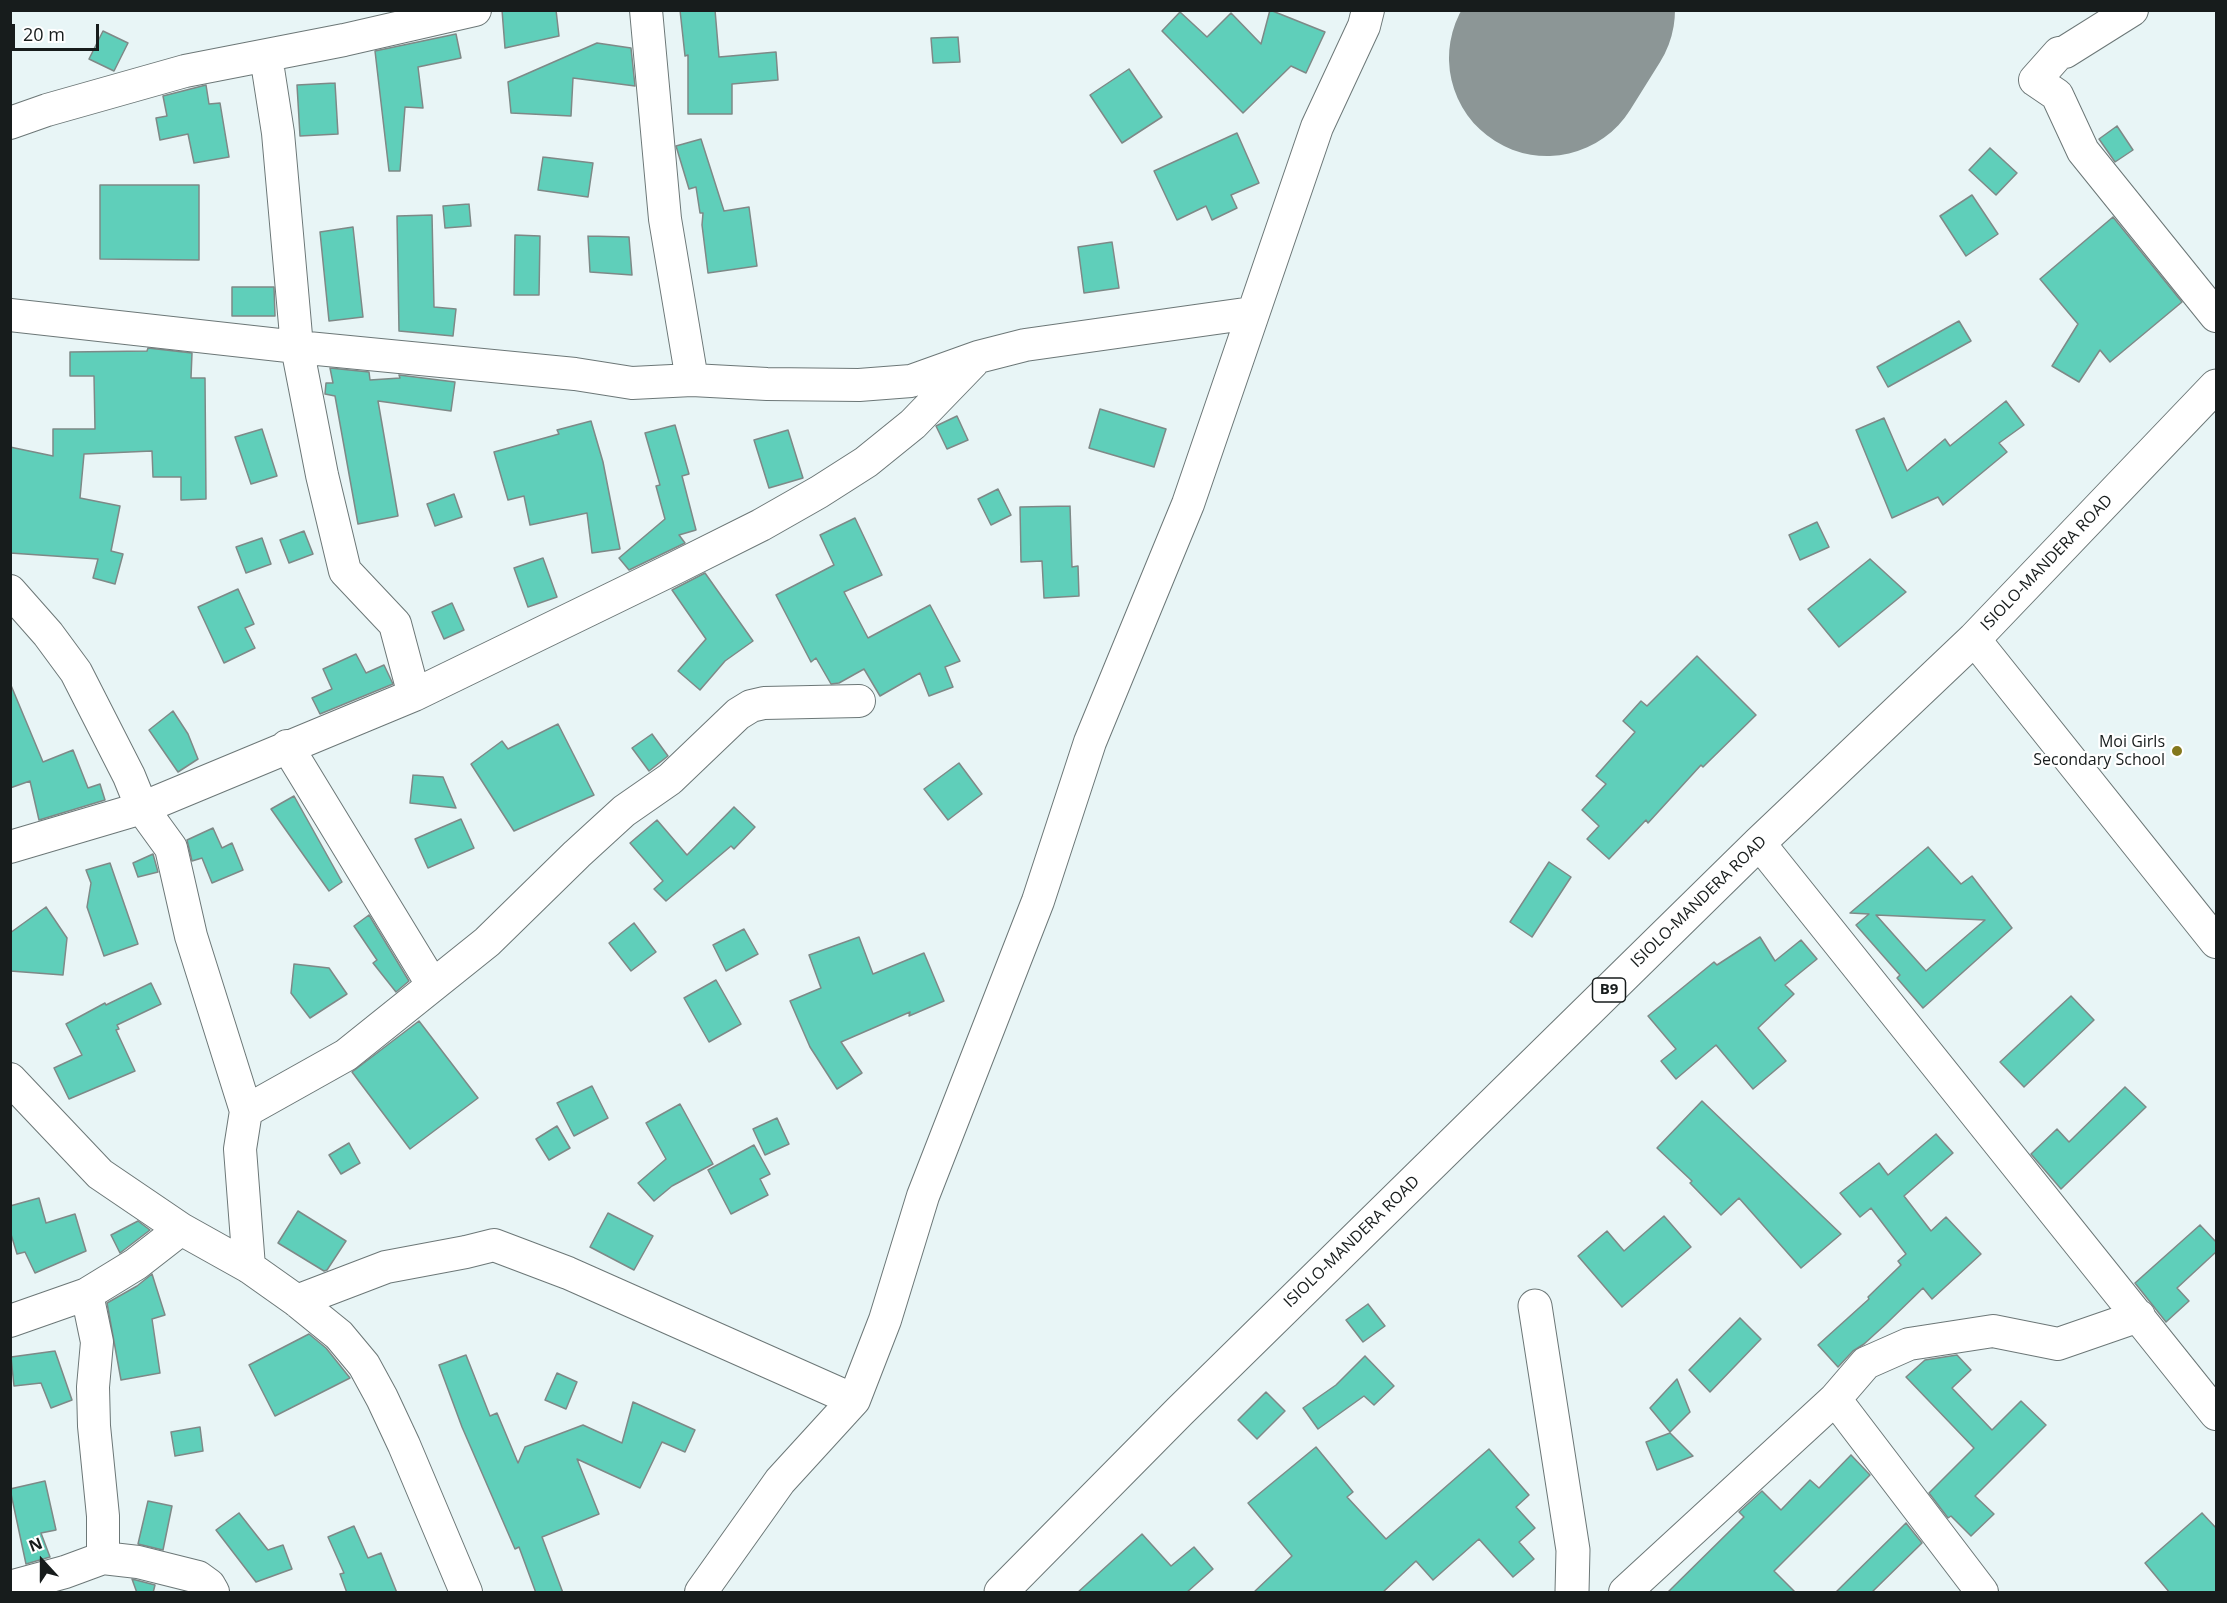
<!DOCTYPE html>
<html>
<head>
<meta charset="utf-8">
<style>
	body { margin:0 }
	#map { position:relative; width:2227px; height:1603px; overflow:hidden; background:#e8f5f6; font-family:"Open Sans",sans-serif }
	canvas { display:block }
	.frame { position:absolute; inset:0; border:12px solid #171c1c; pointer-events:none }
	.north { position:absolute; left:12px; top:1531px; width:60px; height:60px; -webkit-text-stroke:4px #fff; paint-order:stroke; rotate:339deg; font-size:16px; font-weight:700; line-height:24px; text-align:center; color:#171c1c }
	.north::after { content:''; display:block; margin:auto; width:21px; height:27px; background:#171c1c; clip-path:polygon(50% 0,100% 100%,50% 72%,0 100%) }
	.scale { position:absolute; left:12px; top:24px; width:87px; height:27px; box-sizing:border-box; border:3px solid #171c1c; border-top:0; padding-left:8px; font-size:18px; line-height:21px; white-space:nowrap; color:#171c1c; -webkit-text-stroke:4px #fff; paint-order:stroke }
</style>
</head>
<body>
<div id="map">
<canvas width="2227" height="1603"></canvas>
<div class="frame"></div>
<div class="north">N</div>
<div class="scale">20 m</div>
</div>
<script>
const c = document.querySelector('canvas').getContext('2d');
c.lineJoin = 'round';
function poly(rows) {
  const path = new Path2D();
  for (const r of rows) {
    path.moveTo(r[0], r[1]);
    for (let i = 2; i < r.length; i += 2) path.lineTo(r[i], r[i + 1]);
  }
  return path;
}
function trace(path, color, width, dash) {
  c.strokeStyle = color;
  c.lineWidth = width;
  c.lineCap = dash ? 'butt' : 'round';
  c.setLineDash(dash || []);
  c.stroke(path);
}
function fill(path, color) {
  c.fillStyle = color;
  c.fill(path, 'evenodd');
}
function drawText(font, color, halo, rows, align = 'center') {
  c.font = font + ' "Open Sans",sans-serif';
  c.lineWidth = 4.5;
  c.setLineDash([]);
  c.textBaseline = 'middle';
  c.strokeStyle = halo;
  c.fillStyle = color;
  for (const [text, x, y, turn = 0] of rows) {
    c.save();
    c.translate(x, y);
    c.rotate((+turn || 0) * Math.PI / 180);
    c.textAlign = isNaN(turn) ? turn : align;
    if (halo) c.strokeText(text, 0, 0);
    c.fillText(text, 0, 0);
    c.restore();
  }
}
trace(poly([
	[1547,58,1577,10]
]), '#8c9696', 196);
const building = poly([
	[502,10,556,10,559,36,505,48,502,10],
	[680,10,715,10,719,57,776,52,778,80,732,84,732,114,688,114,688,55,685,56,680,10],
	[1270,10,1325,32,1306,73,1291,66,1243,113,1162,31,1180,12,1207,37,1231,13,1261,44,1270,10],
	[103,31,128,43,114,71,89,59,103,31],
	[456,34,461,58,418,67,423,108,405,107,400,171,389,171,375,51,456,34],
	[958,37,960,62,933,63,931,38,958,37],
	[597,43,631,48,635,86,573,78,571,116,511,113,508,82,597,43],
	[1129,69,1162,117,1122,143,1090,95,1129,69],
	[335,83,338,134,300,136,297,85,335,83],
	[206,85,209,104,220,103,229,157,194,163,188,134,160,140,156,118,167,116,163,96,206,85],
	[2117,126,2133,150,2115,162,2099,139,2117,126],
	[1237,133,1259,183,1231,195,1237,208,1212,220,1206,206,1177,220,1154,171,1237,133],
	[701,139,724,211,749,207,757,266,708,273,702,225,703,213,700,213,696,187,689,189,676,146,701,139],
	[1990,148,2017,173,1996,195,1969,170,1990,148],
	[543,157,593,163,588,197,538,190,543,157],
	[100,185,199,185,199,260,100,259,100,185],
	[1972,195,1998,234,1966,256,1940,216,1972,195],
	[469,204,471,226,445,228,443,206,469,204],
	[432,215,434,307,456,309,453,336,399,331,397,216,432,215],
	[2113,217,2182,302,2110,362,2100,350,2079,382,2052,366,2078,324,2040,279,2113,217],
	[353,227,363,317,329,321,320,232,353,227],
	[515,235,540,236,539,295,514,295,515,235],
	[588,236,629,237,632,275,590,272,588,236],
	[1112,242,1119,288,1084,293,1078,247,1112,242],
	[232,287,274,287,275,316,232,316,232,287],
	[1959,321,1971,341,1888,387,1877,367,1959,321],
	[148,348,192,353,191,378,205,378,206,499,181,500,181,477,153,477,152,451,84,454,80,498,120,506,111,551,123,554,115,584,93,578,98,559,10,553,10,447,53,456,53,429,95,429,94,376,70,376,70,352,147,351,148,348],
	[330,368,369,372,370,380,400,378,399,375,455,382,451,411,378,401,398,516,358,524,335,396,325,394,326,383,333,383,330,368],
	[2006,401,2024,425,1999,443,2007,452,1943,505,1938,497,1892,518,1856,430,1884,418,1907,471,1945,439,1950,446,2006,401],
	[1100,409,1166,429,1154,467,1089,448,1100,409],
	[957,416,968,440,947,449,936,426,957,416],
	[591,421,603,462,620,549,592,553,587,513,530,525,524,496,508,500,494,452,559,434,557,430,591,421],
	[675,425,689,474,682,476,696,530,679,535,685,543,629,570,619,558,665,519,656,486,660,485,645,433,675,425],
	[262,429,277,476,251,484,235,437,262,429],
	[788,430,803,478,769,488,754,440,788,430],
	[998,489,1011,515,991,525,978,499,998,489],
	[454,494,462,517,435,526,427,504,454,494],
	[1070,506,1072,567,1078,566,1079,596,1044,598,1042,561,1021,562,1020,507,1070,506],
	[855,518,882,575,844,592,868,638,930,605,960,661,945,667,953,687,929,696,920,673,880,696,864,669,839,683,831,684,816,658,811,662,776,595,834,565,820,535,855,518],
	[1817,522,1829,547,1800,560,1789,535,1817,522],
	[304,531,313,554,289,563,280,540,304,531],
	[262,538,271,564,246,573,236,547,262,538],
	[543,558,557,597,528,607,514,568,543,558],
	[1870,559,1906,592,1839,647,1808,609,1870,559],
	[705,573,753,641,725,661,700,690,678,671,706,639,672,590,705,573],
	[238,589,254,624,245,628,255,648,224,663,198,607,238,589],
	[452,603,464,630,444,639,432,612,452,603],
	[356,654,366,673,384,665,393,684,320,714,312,698,332,689,323,669,356,654],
	[1697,656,1756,715,1703,767,1701,765,1648,823,1646,820,1609,859,1587,839,1599,826,1582,810,1606,784,1596,776,1635,732,1623,721,1641,701,1647,706,1697,656],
	[10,683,43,762,73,750,88,788,100,784,105,800,39,820,30,781,10,788,10,683],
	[173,711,188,734,198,759,178,772,149,730,173,711],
	[558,724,594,795,514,831,471,764,502,741,508,749,558,724],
	[652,734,668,756,649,771,632,748,652,734],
	[959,763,982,794,948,820,924,789,959,763],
	[413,775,443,777,456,808,410,803,413,775],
	[294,796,342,882,329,891,271,809,294,796],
	[734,807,755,827,734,849,731,846,666,901,654,889,663,881,630,843,657,820,687,855,734,807],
	[461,819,474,848,428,868,415,839,461,819],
	[213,828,222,848,232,843,243,870,212,883,202,858,192,861,187,840,213,828],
	[1928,847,1961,884,1972,876,2012,928,1923,1008,1897,978,1900,975,1856,925,1869,914,1850,913,1928,847],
	[1876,915,1985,920,1926,971,1876,915],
	[153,854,158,872,138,877,133,863,153,854],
	[1549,862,1571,877,1532,937,1510,922,1549,862],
	[110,863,138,944,104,956,87,907,91,883,86,870,110,863],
	[46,907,67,938,63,975,10,971,10,933,46,907],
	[369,915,409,981,396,992,373,963,377,960,354,926,369,915],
	[634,923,656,952,631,971,609,943,634,923],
	[744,929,758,954,726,971,713,945,744,929],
	[859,937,873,974,924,953,944,1001,909,1016,910,1012,841,1042,862,1073,837,1089,810,1047,790,1001,821,988,809,955,859,937],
	[1760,937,1775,961,1801,940,1817,959,1785,985,1794,994,1758,1028,1786,1061,1753,1089,1716,1045,1676,1079,1661,1061,1676,1049,1648,1016,1714,962,1717,965,1760,937],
	[294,964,329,968,347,994,310,1018,291,993,294,964],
	[716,980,741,1024,709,1042,684,998,716,980],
	[151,983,161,1004,117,1025,119,1029,116,1030,135,1071,69,1099,54,1068,82,1055,66,1024,105,1003,106,1005,151,983],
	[2071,996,2094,1020,2024,1087,2000,1062,2071,996],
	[419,1021,478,1098,410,1149,352,1072,419,1021],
	[592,1086,608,1118,574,1136,557,1103,592,1086],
	[2125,1087,2146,1107,2061,1189,2031,1154,2057,1129,2069,1142,2125,1087],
	[1702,1101,1841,1234,1801,1268,1739,1198,1721,1215,1690,1183,1692,1181,1657,1148,1702,1101],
	[680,1104,713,1164,672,1186,654,1201,638,1183,666,1159,646,1123,680,1104],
	[777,1118,789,1144,765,1155,753,1129,777,1118],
	[557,1126,570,1148,549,1160,536,1139,557,1126],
	[1936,1134,1953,1153,1904,1196,1931,1231,1946,1217,1981,1254,1932,1299,1923,1288,1886,1324,1864,1344,1853,1351,1838,1367,1818,1345,1869,1299,1868,1297,1901,1265,1898,1261,1906,1254,1871,1208,1860,1217,1840,1193,1879,1163,1888,1175,1936,1134],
	[349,1143,360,1163,341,1174,329,1155,349,1143],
	[754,1145,770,1174,760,1179,768,1195,731,1214,708,1170,754,1145],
	[39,1198,46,1223,75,1214,86,1251,35,1273,25,1252,17,1254,10,1231,10,1206,39,1198],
	[298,1211,346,1241,327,1270,324,1271,278,1243,298,1211],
	[608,1213,653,1236,634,1270,590,1247,608,1213],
	[1664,1216,1691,1247,1622,1307,1578,1256,1607,1231,1624,1251,1664,1216],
	[138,1221,150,1230,120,1253,111,1235,138,1221],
	[2200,1225,2217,1243,2217,1251,2177,1288,2189,1301,2166,1322,2135,1283,2200,1225],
	[152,1274,165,1315,152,1319,160,1373,121,1380,107,1303,137,1286,152,1274],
	[1368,1304,1385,1326,1363,1342,1346,1320,1368,1304],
	[1740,1318,1761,1339,1710,1392,1689,1370,1740,1318],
	[309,1334,326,1348,350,1378,275,1416,249,1365,309,1334],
	[55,1351,72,1400,51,1408,41,1383,14,1386,11,1357,55,1351],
	[466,1355,490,1416,497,1413,518,1463,525,1447,583,1425,622,1443,633,1402,695,1430,685,1452,662,1442,640,1488,577,1459,599,1514,542,1537,563,1593,536,1593,519,1547,515,1549,462,1427,439,1365,466,1355],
	[1957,1355,1971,1370,1952,1388,1992,1430,2021,1401,2046,1425,1975,1496,1994,1514,1971,1536,1951,1516,1948,1518,1929,1493,1974,1448,1906,1377,1925,1360,1957,1355],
	[1365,1356,1394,1386,1374,1405,1364,1396,1318,1429,1303,1408,1336,1385,1365,1356],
	[557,1373,577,1382,566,1409,545,1400,557,1373],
	[1677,1379,1690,1412,1670,1432,1650,1408,1677,1379],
	[1266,1392,1285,1411,1257,1439,1238,1420,1266,1392],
	[200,1427,203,1451,175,1456,171,1432,200,1427],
	[1670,1433,1693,1456,1657,1470,1646,1442,1670,1433],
	[1316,1447,1353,1492,1347,1497,1386,1539,1489,1449,1529,1495,1516,1507,1535,1528,1519,1542,1534,1559,1513,1577,1479,1539,1433,1580,1416,1561,1382,1593,1253,1593,1292,1556,1248,1503,1316,1447],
	[1851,1455,1870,1475,1774,1571,1796,1593,1667,1593,1744,1517,1739,1512,1762,1491,1781,1510,1810,1480,1819,1488,1851,1455],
	[45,1481,56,1530,41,1533,50,1557,26,1564,10,1489,45,1481],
	[148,1501,172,1506,163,1550,138,1544,148,1501],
	[239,1513,268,1550,283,1545,292,1569,256,1582,216,1530,239,1513],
	[2202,1513,2217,1529,2217,1593,2170,1593,2145,1563,2202,1513],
	[1906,1523,1922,1543,1871,1593,1835,1593,1906,1523],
	[354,1526,368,1558,381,1553,397,1593,347,1593,340,1574,344,1573,328,1537,354,1526],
	[1142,1534,1171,1566,1194,1547,1213,1569,1186,1593,1077,1593,1142,1534],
	[132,1579,155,1585,153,1593,137,1593,132,1579]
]);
fill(building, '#5fcfba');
trace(building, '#7e8987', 1.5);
const minor = poly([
	[646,10,665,219,692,380],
	[2132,10,2065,52,2059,53,2035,80,2057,95,2083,151,2216,316],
	[266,56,278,133,297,347,322,475,345,571,395,624,414,695],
	[10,123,47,110,185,71,344,40,475,10],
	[10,315,297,347,575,374,632,383,692,380,767,384,859,385,911,381,978,357,1025,345,1252,313],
	[10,591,48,634,76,672,129,776,142,808,171,848,191,936,246,1111,240,1149,249,1267],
	[1974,639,2216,942],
	[287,746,432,984],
	[1759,843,2216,1414],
	[10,847,142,808,414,695,673,569,761,525,819,492,866,462,913,424,973,362],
	[10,1079,100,1174,181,1229,249,1267,297,1301,339,1335,364,1365,382,1398,404,1445,466,1592],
	[246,1111,346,1055,487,942,577,854,624,811,670,779,738,714,751,706,764,703,859,701],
	[87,1294,97,1342,93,1387,94,1426,103,1516,103,1558],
	[297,1301,386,1267,466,1252,494,1245,568,1273,854,1400],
	[10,1321,87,1294,136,1264,181,1229],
	[1835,1399,1982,1592],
	[10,1587,65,1572,103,1558,138,1562,198,1577,209,1585,213,1592],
	[701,1592,780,1481,854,1400,885,1320,923,1196,1038,901,1090,742,1188,504,1317,127,1364,26,1368,10],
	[1625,1592,1835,1399,1866,1363,1909,1344,1993,1331,2058,1344,2139,1316]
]);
const secondary = poly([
	[1535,1306,1573,1550,1572,1592]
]);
const trunk = poly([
	[1001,1592,1180,1411,1759,843,1974,639,2216,386]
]);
trace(minor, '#6c7777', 34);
trace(secondary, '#6c7777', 35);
trace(trunk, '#6c7777', 35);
trace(minor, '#fff', 32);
trace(secondary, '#fff', 33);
trace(trunk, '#fff', 33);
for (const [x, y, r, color] of [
	[2177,751,6,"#84781d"]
]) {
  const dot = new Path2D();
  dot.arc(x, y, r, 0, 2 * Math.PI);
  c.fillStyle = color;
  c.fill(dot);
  trace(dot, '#fff', 2);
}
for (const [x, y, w] of [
	[1609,990,33]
]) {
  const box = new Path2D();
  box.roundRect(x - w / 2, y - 12, w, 24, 4.5);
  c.fillStyle = '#fff';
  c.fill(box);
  trace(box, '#171c1c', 1.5);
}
drawText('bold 15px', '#171c1c', null, [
	["B9",1609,990]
]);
drawText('16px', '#171c1c', '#fff', [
	["ISIOLO-MANDERA ROAD",2047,563,-46],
	["ISIOLO-MANDERA ROAD",1699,902,-44],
	["ISIOLO-MANDERA ROAD",1352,1242,-44]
]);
drawText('16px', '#171c1c', '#fff', [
	["Moi Girls",2165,742],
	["Secondary School",2165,760]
], 'right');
</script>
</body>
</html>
